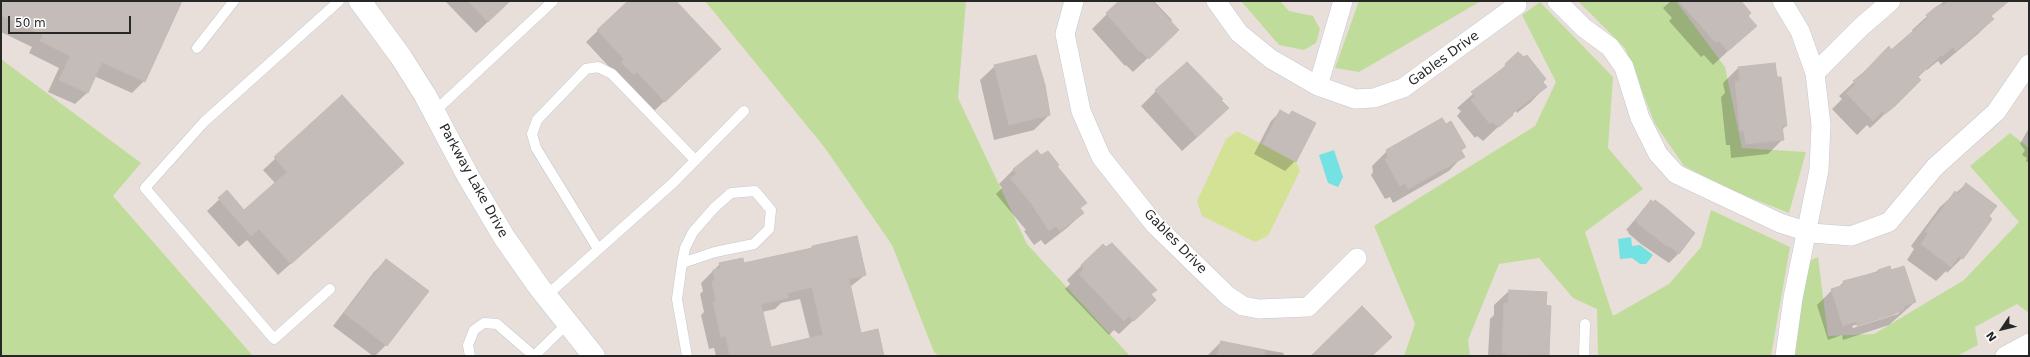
<!DOCTYPE html>
<html>
<head>
<meta charset="utf-8">
<style>
	body { margin:0 }
	#map { position:relative; width:2030px; height:357px; overflow:hidden; background:#e9dfda; font-family:"DejaVu Sans",sans-serif }
	canvas { display:block }
	.frame { position:absolute; inset:0; border:2px solid #272727; pointer-events:none }
	.north { position:absolute; left:1982px; top:309px; width:40px; height:40px; -webkit-text-stroke:3px #fff; paint-order:stroke; rotate:235deg; font-size:11px; font-weight:700; line-height:16px; text-align:center; color:#272727 }
	.north::after { content:''; display:block; margin:auto; width:14px; height:18px; background:#272727; clip-path:polygon(50% 0,100% 100%,50% 72%,0 100%) }
	.scale { position:absolute; left:8px; top:16px; width:123px; height:18px; box-sizing:border-box; border:2px solid #272727; border-top:0; padding-left:5px; font-size:12px; line-height:14px; white-space:nowrap; color:#272727; -webkit-text-stroke:3px #fff; paint-order:stroke }
</style>
</head>
<body>
<div id="map">
<canvas width="2030" height="357"></canvas>
<div class="frame"></div>
<div class="north">N</div>
<div class="scale">50 m</div>
</div>
<script>
const c = document.querySelector('canvas').getContext('2d');
c.lineJoin = 'round';
function fill(path, color) {
  c.fillStyle = color;
  c.fill(path, 'evenodd');
}
function poly(rows) {
  const path = new Path2D();
  for (const r of rows) {
    path.moveTo(r[0], r[1]);
    for (let i = 2; i < r.length; i += 2) path.lineTo(r[i], r[i + 1]);
  }
  return path;
}
function trace(path, color, width, dash) {
  c.strokeStyle = color;
  c.lineWidth = width;
  c.lineCap = dash ? 'butt' : 'round';
  c.setLineDash(dash || []);
  c.stroke(path);
}
function drawText(font, color, halo, rows, align = 'center') {
  c.font = font + ' "DejaVu Sans",sans-serif';
  c.lineWidth = 3;
  c.setLineDash([]);
  c.textBaseline = 'middle';
  c.strokeStyle = halo;
  c.fillStyle = color;
  for (const [text, x, y, turn = 0] of rows) {
    c.save();
    c.translate(x, y);
    c.rotate((+turn || 0) * Math.PI / 180);
    c.textAlign = isNaN(turn) ? turn : align;
    if (halo) c.strokeText(text, 0, 0);
    c.fillText(text, 0, 0);
    c.restore();
  }
}
fill(poly([
	[705,1,966,1,958,98,1027,244,1130,356,939,356,934,352,892,245,825,148],
	[1241,1,1280,1,1289,11,1313,16,1320,29,1316,43,1304,50,1279,45],
	[1359,1,1481,1,1359,72,1335,68],
	[1578,1,1676,1,1725,67,1742,148,1806,152,1789,213,1733,191,1684,166,1655,124,1625,48],
	[1540,2,1613,77,1608,148,1643,189,1585,232,1613,316,1669,284,1701,247,1711,210,1790,247,1771,356,1598,356,1597,309,1573,298,1539,258,1499,264,1468,340,1470,356,1404,356,1415,324,1374,226,1535,126,1556,82,1522,15],
	[1,59,141,163,113,196,253,356,1,356],
	[2010,133,2029,148,2029,313,2017,304,1975,327,1978,345,1957,356,1794,356,1807,262,1818,257,1828,336,1874,334,1964,280,2019,222,1970,166]
]), '#c0dc9a');
fill(poly([
	[1237,131,1296,162,1300,171,1268,236,1255,242,1202,216,1197,201,1226,139]
]), '#d4e296');
fill(poly([
	[1334,150,1343,177,1338,187,1328,183,1319,155],
	[1631,237,1632,246,1640,245,1653,255,1646,264,1640,264,1632,258,1620,259,1618,239]
]), '#74e1e3');
fill(poly([
	[1,1,181,1,144,81,132,93,94,76,87,93,75,104,48,92,59,68,29,53,32,47,1,32],
	[445,1,510,1,476,33],
	[629,1,675,1,707,61,652,113,586,42],
	[1120,1,1154,1,1172,20,1163,44,1133,72,1126,65,1125,66,1092,29],
	[1671,1,1739,1,1747,16,1755,26,1713,65,1704,55,1701,57,1669,21,1672,18,1663,8],
	[1944,1,1995,1,2000,7,1990,17,1992,20,1978,34,1941,65,1938,61,1927,70,1926,69,1917,77,1905,95,1870,128,1867,125,1857,135,1832,109,1842,99,1839,96,1854,82,1913,32,1912,30],
	[1506,65,1542,82,1545,87,1531,102,1517,113,1516,111,1511,115,1483,141,1477,136,1475,138,1457,116,1461,111,1457,108],
	[1775,65,1786,126,1782,130,1783,139,1768,154,1731,158,1730,145,1726,145,1721,97,1725,93,1723,83,1738,68],
	[995,66,1049,115,1034,130,994,140,980,80],
	[1156,91,1213,123,1182,151,1141,106],
	[342,97,390,175,278,275,247,240,239,247,207,211,227,192,244,211,275,183,263,170],
	[1280,112,1288,116,1295,161,1285,171,1254,154,1271,121],
	[1446,125,1465,147,1461,151,1463,156,1449,171,1393,203,1390,197,1385,199,1371,175,1373,172,1372,166,1387,151],
	[2029,128,2029,163,2026,161,2027,158,2022,155,2025,150,2020,144],
	[1041,157,1056,166,1083,213,1068,227,1045,245,1041,240,1034,245,1024,231,1026,230,996,194,1002,188,999,184,1014,169],
	[1966,184,1991,220,1962,258,1947,273,1946,271,1936,281,1907,260,1914,249,1911,246,1940,207],
	[1651,201,1679,253,1669,263,1641,244,1628,233,1629,232,1626,230],
	[1102,245,1155,290,1150,295,1140,314,1119,334,1114,330,1109,335,1065,289,1070,284,1067,280],
	[812,247,865,275,850,287,860,334,882,356,716,356,714,348,709,349,701,315,704,312,700,294,703,291,701,283,720,264,743,264,809,250],
	[800,299,810,339,770,348,762,312,775,309,781,303],
	[386,260,386,345,375,356,373,356,333,326,374,272],
	[1878,271,1915,302,1889,325,1843,340,1842,335,1828,340,1817,305,1832,290,1837,288,1844,282],
	[1901,311,1898,314,1853,328,1852,326],
	[1509,291,1545,306,1546,356,1488,356,1490,319,1494,315,1494,305],
	[1221,342,1284,353,1283,356,1207,356]
]), '#0003');
const building = poly([
	[1,1,182,1,145,82,102,62,88,93,59,80,70,56,40,41,43,35,1,15,1,1],
	[468,1,510,1,488,22,468,1],
	[628,1,676,1,721,49,665,102,637,72,634,75,621,62,624,59,597,30,628,1],
	[1119,1,1152,1,1179,30,1149,59,1141,51,1140,52,1106,13,1119,1],
	[1679,1,1741,1,1751,13,1748,16,1757,26,1728,51,1719,41,1716,43,1679,1],
	[1949,1,2009,1,1991,16,1994,19,1956,51,1953,47,1942,56,1941,55,1918,77,1921,80,1895,106,1885,114,1882,111,1873,121,1846,93,1856,84,1853,81,1863,73,1889,46,1891,50,1928,18,1926,15,1936,7,1941,4,1943,6,1949,1],
	[1518,52,1524,57,1527,55,1546,79,1543,82,1547,87,1512,113,1513,115,1499,127,1492,122,1490,124,1471,100,1476,96,1471,92,1506,66,1505,64,1518,52],
	[1036,55,1045,85,1050,115,1009,125,994,65,1036,55],
	[1187,62,1223,99,1221,100,1229,108,1197,137,1155,90,1187,62],
	[1775,63,1777,77,1781,77,1787,126,1782,126,1784,140,1746,144,1744,131,1740,131,1735,81,1740,81,1738,67,1775,63],
	[342,95,404,163,291,264,259,229,251,236,218,198,227,190,244,210,287,172,274,157,342,95],
	[1280,110,1289,115,1292,111,1316,123,1296,162,1263,144,1280,110],
	[1442,118,1446,124,1451,121,1466,147,1461,150,1465,157,1408,189,1405,183,1400,186,1385,159,1388,157,1386,150,1442,118],
	[1037,150,1041,155,1048,151,1059,165,1057,166,1087,203,1080,208,1084,213,1060,231,1056,226,1049,231,1031,203,1010,178,1017,174,1013,169,1037,150],
	[1966,183,1997,206,1989,216,1992,219,1963,259,1959,256,1951,267,1921,244,1928,234,1925,231,1947,202,1955,191,1958,194,1966,183],
	[1651,200,1653,202,1655,200,1667,209,1695,233,1679,254,1669,246,1668,247,1637,223,1638,222,1635,220,1651,200],
	[857,236,866,275,849,279,861,333,878,329,884,356,730,356,726,336,721,337,713,302,716,301,712,281,715,281,713,270,721,268,719,263,743,258,744,263,812,248,812,246,857,236],
	[812,287,823,335,771,347,761,304,788,298,787,293,812,287],
	[1112,243,1157,290,1151,294,1156,300,1134,321,1129,316,1124,321,1079,274,1084,269,1081,265,1103,244,1106,247,1112,243],
	[386,259,429,291,387,346,344,313,386,259],
	[1890,266,1891,270,1904,266,1916,302,1904,306,1904,310,1892,315,1857,326,1857,321,1843,326,1831,289,1844,285,1843,281,1878,272,1878,270,1890,266],
	[1509,290,1547,292,1546,305,1551,306,1549,355,1506,356,1506,353,1502,353,1504,303,1508,304,1509,290],
	[1362,306,1392,337,1372,356,1311,356,1362,306],
	[1221,341,1265,350,1264,356,1217,356,1221,341]
]);
fill(building, '#c4bcb9');
trace(building, '#c4bab4', 1);
const service = poly([
	[197,48,234,1],
	[434,112,553,1],
	[598,249,536,148,532,134,537,120,586,69,598,67,612,74,695,160],
	[682,263,715,252,754,244,769,229,771,210,755,191,731,193,714,208,693,232,685,248,682,263,677,299,687,356],
	[330,289,274,339,145,188,204,122,339,1],
	[546,296,673,183,744,111],
	[470,356,468,345,474,330,484,323,497,324,534,356],
	[534,356,568,323],
	[1584,356,1585,324]
]);
const minor = poly([
	[1074,1,1065,34,1081,111,1101,157,1155,225,1228,296,1243,306,1259,309,1308,307,1357,258],
	[1216,1,1239,33,1271,59,1318,86,1355,99,1374,98,1403,88,1517,5],
	[1557,1,1584,28,1610,47,1624,67,1640,118,1658,154,1676,174,1780,223,1811,233,1851,236,1889,222,1935,167,1996,112,2029,64],
	[1782,1,1800,31,1815,73,1821,125,1819,170,1793,298,1785,356],
	[1815,73,1861,27,1891,1],
	[1318,86,1343,1],
	[2005,356,2029,343]
]);
const tertiary = poly([
	[360,1,401,57,425,95,469,178,504,237,539,287,594,356]
]);
trace(service, '#c2c8d0', 11);
trace(minor, '#c2c8d0', 20);
trace(tertiary, '#c2c8d0', 23);
trace(service, '#fff', 10);
trace(minor, '#fff', 19);
trace(tertiary, '#fff', 22);
drawText('13px', '#272727', '#fff', [
	["Gables Drive",1444,59,-36],
	["Parkway Lake Drive",473,181,61],
	["Gables Drive",1175,242,46]
]);
</script>
</body>
</html>
